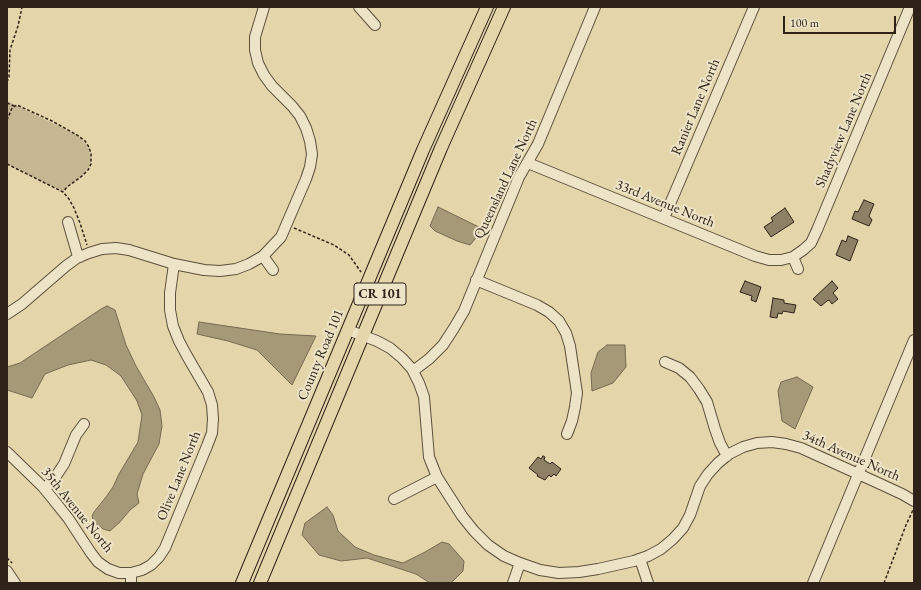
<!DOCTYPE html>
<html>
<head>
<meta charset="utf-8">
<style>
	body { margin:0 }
	#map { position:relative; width:921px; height:590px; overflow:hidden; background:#e4d6aa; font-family:"EB Garamond",serif }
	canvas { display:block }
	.frame { position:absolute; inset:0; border:8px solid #2f2218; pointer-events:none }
	.scale { position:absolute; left:783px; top:16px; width:113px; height:18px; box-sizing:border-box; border:2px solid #2f2218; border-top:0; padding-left:5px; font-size:12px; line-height:14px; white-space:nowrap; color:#2f2218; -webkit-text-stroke:3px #ede4c8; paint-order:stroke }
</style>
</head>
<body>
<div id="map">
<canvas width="921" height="590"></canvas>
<div class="frame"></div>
<div class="scale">100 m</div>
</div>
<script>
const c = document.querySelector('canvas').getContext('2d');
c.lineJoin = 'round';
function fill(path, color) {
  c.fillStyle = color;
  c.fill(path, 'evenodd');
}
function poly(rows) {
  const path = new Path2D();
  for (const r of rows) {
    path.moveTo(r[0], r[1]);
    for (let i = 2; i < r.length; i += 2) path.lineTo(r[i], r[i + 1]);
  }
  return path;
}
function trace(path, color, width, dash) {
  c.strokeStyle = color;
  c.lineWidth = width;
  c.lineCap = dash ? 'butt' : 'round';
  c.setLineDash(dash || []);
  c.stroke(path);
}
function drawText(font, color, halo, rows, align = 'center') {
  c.font = font + ' "EB Garamond",serif';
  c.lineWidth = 4;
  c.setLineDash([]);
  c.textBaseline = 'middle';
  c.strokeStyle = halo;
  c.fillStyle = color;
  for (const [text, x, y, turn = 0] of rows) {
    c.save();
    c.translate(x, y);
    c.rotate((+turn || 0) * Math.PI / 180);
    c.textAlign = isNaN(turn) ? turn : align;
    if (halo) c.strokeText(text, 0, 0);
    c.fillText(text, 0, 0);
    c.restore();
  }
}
fill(poly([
	[7,101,77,135,89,147,91,164,82,176,67,187,63,192,7,164]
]), '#c5b791');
const water = poly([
	[438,207,481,228,475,239,470,245,457,241,435,231,430,226,438,207],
	[107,306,115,310,126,345,136,366,154,397,160,410,162,426,159,444,143,474,137,494,139,503,130,510,120,522,110,531,103,529,94,522,92,516,94,512,106,497,113,487,119,474,138,442,142,415,137,401,121,376,106,365,91,360,68,365,45,374,32,398,7,390,7,367,20,363,101,309,107,306],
	[199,322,280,334,316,336,292,385,257,350,228,341,197,334,199,322],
	[607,345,625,345,626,367,613,383,592,391,591,373,598,352,607,345],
	[797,377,813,387,795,429,782,421,778,391,781,382,797,377],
	[327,507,333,515,338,531,355,547,374,555,403,563,425,552,442,542,449,544,464,561,463,571,451,583,430,583,416,574,367,558,341,561,319,555,302,535,305,523,327,507]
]);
fill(water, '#a69978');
trace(water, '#766952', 1);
const building = poly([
	[864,200,874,204,869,216,872,220,869,226,852,219,855,211,858,212,864,200],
	[785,208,794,222,771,237,764,227,773,221,771,218,785,208],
	[848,236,858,240,850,261,836,255,842,240,846,242,848,236],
	[745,281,761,287,756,302,751,300,752,296,740,292,745,281],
	[832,281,838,288,833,293,838,299,832,304,829,300,827,301,821,306,813,299,832,281],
	[773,298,784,300,784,303,796,305,794,313,783,311,782,314,778,313,777,318,770,317,773,298],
	[543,456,545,457,544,460,550,464,552,462,561,469,556,476,554,474,551,477,549,475,545,480,537,476,538,475,529,468,538,457,541,459,543,456]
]);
fill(building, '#8d8064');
trace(building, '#2f2218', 1);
const minor = poly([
	[359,7,375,25],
	[528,163,755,256,769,260,781,260,793,257,803,250,811,243,817,230,910,7],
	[664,218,754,7],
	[68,222,77,253,80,257],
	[263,256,273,270],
	[793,257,798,269],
	[476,280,537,305,549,312,559,321,566,333,570,346,577,393,575,407,572,421,567,434],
	[7,314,22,304,66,266,77,258,89,253,102,249,116,248,129,250,174,264,204,270,220,271,236,269,249,264,263,256,281,237,306,179,310,167,312,154,310,141,306,128,300,116,292,106,272,86,264,75,258,63,255,50,255,37,264,7],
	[348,330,377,341,390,348,402,358,412,369,419,383,424,397,429,457,437,477,462,516,474,531,488,545,504,556,520,563,540,570,559,573,579,572,598,569,634,561,648,556,661,549,673,539,683,528,690,515,700,486,708,474,718,463,729,454,743,447,757,443,772,442,786,444,801,448,876,482,902,494,914,501],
	[665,362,679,368,690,377,699,389,707,402,715,429,720,443,727,456],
	[413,371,429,359,443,345,454,328,464,311,519,177,538,144,595,7],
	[7,452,43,487,52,498,68,518,91,553,98,562,108,569,119,573,131,573,142,570,151,565,159,557,165,548,207,446,212,433,213,419,212,405,208,392,187,356,179,341,173,326,170,310,170,293,174,264],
	[45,489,56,476,64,464,76,435,84,424],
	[394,499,437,477],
	[640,559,648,583],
	[7,571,15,583],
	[131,583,131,573],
	[513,583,520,563],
	[813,583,914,340]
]);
const major = poly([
	[242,583,423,150,487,7],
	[260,583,441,148,504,7]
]);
trace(minor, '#5c4f3c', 12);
trace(major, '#2f2218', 14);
trace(poly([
	[7,82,9,77,10,50,18,26,22,7],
	[7,103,14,106],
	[7,120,12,108,17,105,52,121,77,135,85,141,89,147,91,154,91,164,88,170,82,176,67,187,63,192],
	[7,164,63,192,69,199,74,208,80,223,87,245],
	[294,228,334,245,349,255,361,272],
	[7,558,12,563],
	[884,583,906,525,913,510]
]), '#2f2218', 1.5, [3, 2]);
trace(minor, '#ede4c8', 10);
trace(major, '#e4d6aa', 12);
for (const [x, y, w] of [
	[380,294,52]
]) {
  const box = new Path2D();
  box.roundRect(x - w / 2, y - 11, w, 22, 3);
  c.fillStyle = '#ede4c8';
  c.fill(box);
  trace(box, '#2f2218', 1);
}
drawText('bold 13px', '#2f2218', null, [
	["CR 101",380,294]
]);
drawText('14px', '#2f2218', '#ede4c8', [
	["Ranier Lane North",696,107,-67],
	["Shadyview Lane North",844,130,-67],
	["Queensland Lane North",506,179,-65],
	["33rd Avenue North",665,204,22],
	["County Road 101",321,355,-67],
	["34th Avenue North",851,456,24],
	["Olive Lane North",179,476,-68],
	["35th Avenue North",77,510,51]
]);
</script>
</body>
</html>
